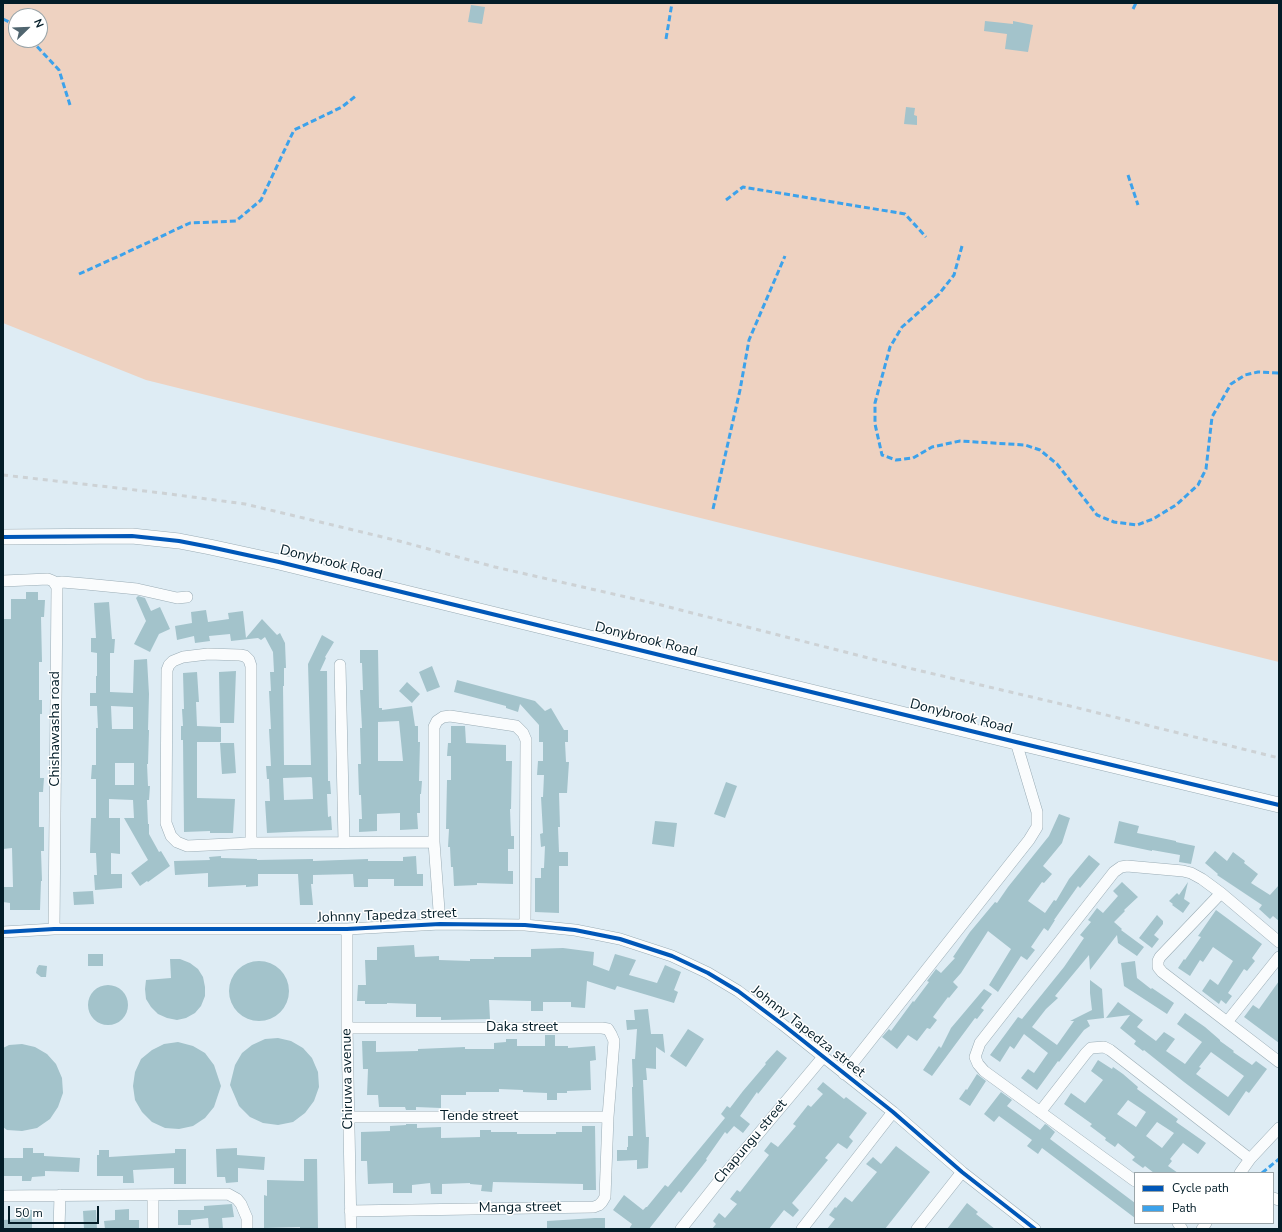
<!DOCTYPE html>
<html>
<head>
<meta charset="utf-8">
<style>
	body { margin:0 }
	#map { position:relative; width:1282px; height:1232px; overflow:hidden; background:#deecf4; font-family:"Nunito Sans",sans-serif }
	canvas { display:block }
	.frame { position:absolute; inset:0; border:4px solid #031d28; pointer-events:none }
	.legend { position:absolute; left:1134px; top:1172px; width:140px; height:52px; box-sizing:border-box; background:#fff; border:1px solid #9aa5a9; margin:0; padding:5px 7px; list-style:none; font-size:12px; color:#031d28 }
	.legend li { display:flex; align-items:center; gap:8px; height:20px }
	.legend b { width:20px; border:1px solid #9aa5a9 }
	.north { position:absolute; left:8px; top:8px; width:40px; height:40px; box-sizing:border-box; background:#fff; border:1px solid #9aa5a9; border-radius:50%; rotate:67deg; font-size:11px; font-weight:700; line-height:16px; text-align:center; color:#031d28 }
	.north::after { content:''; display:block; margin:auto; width:14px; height:18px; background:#50656f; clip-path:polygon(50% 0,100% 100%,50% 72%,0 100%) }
	.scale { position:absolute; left:8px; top:1206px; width:91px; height:18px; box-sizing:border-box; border:2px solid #031d28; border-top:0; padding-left:5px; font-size:12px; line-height:14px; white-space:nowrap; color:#031d28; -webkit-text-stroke:3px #fff; paint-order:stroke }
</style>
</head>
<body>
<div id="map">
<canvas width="1282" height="1232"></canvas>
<div class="frame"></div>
<ul class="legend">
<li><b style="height:5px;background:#0057b8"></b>Cycle path</li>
<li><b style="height:5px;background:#3ca2eb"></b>Path</li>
</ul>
<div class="north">N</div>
<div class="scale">50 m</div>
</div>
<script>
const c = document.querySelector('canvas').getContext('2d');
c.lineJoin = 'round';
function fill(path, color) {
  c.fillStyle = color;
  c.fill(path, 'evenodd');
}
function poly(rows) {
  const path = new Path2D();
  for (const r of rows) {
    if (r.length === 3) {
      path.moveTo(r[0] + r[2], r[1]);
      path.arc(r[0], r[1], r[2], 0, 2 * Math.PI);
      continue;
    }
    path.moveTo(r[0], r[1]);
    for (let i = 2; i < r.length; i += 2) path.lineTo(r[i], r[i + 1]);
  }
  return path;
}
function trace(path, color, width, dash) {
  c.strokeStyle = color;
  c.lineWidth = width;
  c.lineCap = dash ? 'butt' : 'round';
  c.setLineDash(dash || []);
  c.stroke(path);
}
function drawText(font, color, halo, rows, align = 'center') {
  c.font = font + ' "Nunito Sans",sans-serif';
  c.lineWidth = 3;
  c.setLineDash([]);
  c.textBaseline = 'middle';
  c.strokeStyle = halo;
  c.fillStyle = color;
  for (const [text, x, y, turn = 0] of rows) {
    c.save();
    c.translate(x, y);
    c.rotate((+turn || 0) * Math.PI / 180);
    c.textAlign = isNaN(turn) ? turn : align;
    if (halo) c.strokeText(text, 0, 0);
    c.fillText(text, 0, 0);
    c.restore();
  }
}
fill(poly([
	[3,3,1279,3,1279,662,146,380,3,323],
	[16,16,40,16,40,40,16,40]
]), '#eed2c1');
fill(poly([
	[471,5,485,7,482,24,468,22],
	[985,21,1013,24,1013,21,1033,25,1028,52,1005,49,1007,34,984,31],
	[906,107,915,108,914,115,917,116,917,125,904,124],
	[26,592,38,592,38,600,45,600,44,617,41,617,42,662,39,662,39,700,42,700,42,714,40,714,40,778,44,778,43,792,39,792,39,827,44,827,44,851,41,851,42,881,41,881,40,910,10,910,10,903,3,902,3,887,13,887,12,848,3,849,3,619,11,619,11,599,26,599],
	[138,596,145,598,151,611,160,607,170,629,159,634,150,652,134,644,146,621,136,598],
	[109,602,112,639,115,639,114,653,110,653,110,692,133,693,134,660,147,659,149,694,148,730,149,730,148,764,147,764,148,786,150,786,149,800,147,800,148,824,149,824,149,834,159,852,161,851,170,866,148,882,147,881,140,886,131,873,148,860,124,818,134,818,133,800,109,799,109,818,120,818,120,854,111,853,111,874,122,874,122,888,95,890,94,875,97,875,96,853,90,853,91,818,96,818,96,779,91,779,92,765,96,765,96,728,98,728,97,706,90,706,90,693,96,693,96,676,97,676,97,653,91,652,91,638,96,638,94,603],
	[111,706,133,707,133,729,112,729],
	[115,763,134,763,134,785,115,785],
	[206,610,208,622,229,619,228,613,243,611,246,638,262,619,277,635,280,633,285,643,286,668,284,668,284,686,283,686,284,765,311,765,308,664,322,635,334,642,325,657,326,658,320,671,327,671,328,781,330,781,331,794,327,794,328,817,331,816,332,830,267,833,265,801,270,801,269,779,267,779,266,766,271,766,269,729,271,729,269,691,271,691,270,672,274,672,273,652,265,637,261,640,258,638,231,641,230,634,209,636,210,641,195,643,194,636,177,640,175,626,192,623,191,612],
	[311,777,312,778,313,799,284,800,283,778],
	[360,650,378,650,379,708,382,708,382,710,412,706,415,726,418,726,418,742,420,742,419,781,422,781,421,794,420,794,420,813,417,813,418,829,400,830,400,813,377,814,377,831,359,832,359,819,362,819,361,795,359,795,358,764,361,764,360,728,362,728,360,690,363,690,362,663,360,663],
	[399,721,403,761,378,761,378,722],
	[432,666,440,687,427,692,419,672],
	[236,671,234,723,220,723,219,672],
	[197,672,199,702,196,702,197,726,221,727,221,742,197,742,197,798,235,799,233,833,210,833,210,831,184,832,183,740,181,740,181,726,183,726,182,709,184,709,183,673],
	[457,680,535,701,545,711,551,708,564,730,568,730,568,742,565,742,566,762,569,762,567,793,559,793,560,827,558,827,559,852,568,852,568,866,559,866,559,913,535,912,535,878,541,878,541,868,544,868,545,846,541,847,540,834,543,833,541,797,543,797,544,775,537,775,538,761,543,761,543,742,539,742,539,725,520,704,518,712,506,708,506,706,454,692],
	[407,682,420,694,412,703,399,691],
	[451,726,465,726,466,743,506,745,506,761,512,761,511,809,510,809,511,836,514,836,514,849,508,849,508,871,513,871,513,884,477,883,477,885,454,886,453,867,451,867,450,847,448,847,449,829,446,829,447,780,451,780,451,756,447,756,448,743,451,743],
	[220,743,234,743,236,773,222,774],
	[726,782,737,786,725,818,714,814],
	[1059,814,1070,818,1062,843,1043,866,1052,874,1044,883,1042,882,1028,901,1045,913,1054,900,1056,901,1069,879,1089,855,1100,864,1080,888,1078,886,1054,920,1055,920,1048,931,1044,928,1031,947,1035,950,1027,960,1021,956,998,992,989,985,1011,949,988,931,961,973,953,982,958,987,949,998,948,997,933,1017,937,1020,930,1029,927,1028,917,1041,908,1035,897,1049,882,1037,889,1029,891,1031,913,1001,914,1002,929,982,927,981,936,969,941,973,955,958,953,957,970,932,995,902,997,903,1008,887,1049,836],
	[655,821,677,823,674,847,652,844],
	[1119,821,1139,826,1137,833,1176,841,1176,842,1195,846,1191,864,1179,862,1180,855,1152,850,1152,851,1114,843],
	[1215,851,1227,861,1233,852,1245,861,1244,863,1258,874,1251,883,1270,895,1279,885,1279,921,1273,916,1270,919,1259,909,1262,905,1217,875,1218,874,1205,863],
	[221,856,221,858,257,859,257,860,313,859,313,861,368,859,368,861,403,861,403,857,416,856,417,874,423,874,423,886,394,886,394,879,368,879,368,887,354,887,353,874,313,875,313,884,311,884,313,905,300,905,298,874,258,874,258,886,246,887,246,885,208,887,208,873,175,875,174,861,210,860,209,857],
	[1122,882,1138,897,1124,910,1125,911,1114,922,1122,929,1121,930,1144,947,1137,956,1118,943,1117,935,1090,970,1089,955,1055,996,1058,998,1046,1009,1032,1027,1057,1045,1074,1021,1070,1021,1092,1010,1090,993,1090,980,1102,989,1104,1018,1087,1020,1090,1026,1084,1030,1059,1062,1058,1061,1037,1090,1021,1078,1028,1069,1034,1073,1048,1053,1024,1034,1014,1049,1010,1046,1000,1062,990,1055,1018,1017,1022,1019,1064,967,1084,938,1080,935,1091,922,1088,920,1097,908,1103,913,1118,896,1113,891],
	[1188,882,1184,899,1190,903,1183,913,1172,905,1173,904,1169,901,1177,893,1179,895],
	[93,891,94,904,74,905,73,892],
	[1216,910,1262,944,1252,958,1255,961,1247,971,1244,969,1228,993,1232,996,1226,1004,1221,1000,1219,1004,1202,991,1210,979,1218,985,1233,961,1213,947,1203,962,1200,960,1190,976,1178,968,1184,959,1185,960,1201,937,1198,936],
	[1157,915,1163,921,1163,924,1154,935,1159,939,1152,948,1139,938],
	[414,945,415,957,439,956,439,960,470,961,470,959,494,959,494,957,531,957,531,949,563,948,594,952,593,965,609,971,615,954,636,960,629,975,657,983,665,965,681,972,674,990,678,992,674,1003,617,986,615,990,587,981,585,1008,571,1007,571,1002,543,1002,543,1011,531,1011,531,1001,489,1000,490,1019,441,1020,441,1017,416,1017,416,1004,387,1003,387,1004,365,1004,365,1001,357,1001,358,985,366,985,365,960,377,960,377,947],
	[88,954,103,954,103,966,88,966],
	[170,959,180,959,190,963,198,969,203,977,205,987,205,996,201,1006,195,1013,186,1018,177,1020,167,1018,158,1014,151,1007,146,999,145,989,146,980,171,978],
	[259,991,30],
	[1135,961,1137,978,1151,989,1152,988,1174,1003,1167,1014,1124,986,1121,963],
	[39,965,47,966,46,977,41,977,36,973,37,968],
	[1279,981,1279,1043,1244,1017,1253,1005,1259,1009],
	[108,1005,20],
	[984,989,992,994,981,1008,984,1010,977,1019,975,1018,932,1076,923,1070,939,1046,941,1048,951,1028],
	[1118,1002,1143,1020,1137,1027,1156,1041,1164,1032,1175,1039,1166,1051,1185,1064,1202,1042,1177,1024,1185,1013,1205,1027,1220,1040,1220,1041,1234,1051,1233,1052,1252,1065,1256,1061,1267,1069,1249,1093,1246,1091,1229,1116,1184,1082,1144,1050,1143,1051,1134,1044,1136,1041,1120,1028,1130,1015,1106,1018],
	[1211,1052,1244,1076,1228,1097,1196,1074,1201,1068,1199,1067],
	[648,1009,651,1034,663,1034,665,1053,656,1047,656,1069,646,1068,647,1080,643,1080,646,1137,649,1137,648,1168,637,1169,637,1160,617,1161,617,1150,627,1150,627,1147,628,1147,628,1136,633,1136,632,1087,633,1087,632,1059,635,1059,637,1029,627,1030,626,1020,635,1020,634,1010],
	[688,1029,704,1039,686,1067,670,1056],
	[545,1035,555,1035,555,1046,568,1046,568,1048,595,1046,596,1060,590,1061,591,1090,567,1091,567,1093,557,1093,557,1100,547,1100,547,1093,523,1092,523,1090,499,1089,499,1092,466,1092,466,1095,441,1095,441,1108,416,1107,416,1110,406,1110,405,1107,379,1107,378,1095,367,1095,368,1069,363,1069,362,1041,376,1041,376,1052,418,1051,418,1049,465,1047,465,1049,494,1049,494,1043,506,1042,506,1039,517,1039,517,1046,545,1046],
	[278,1038,291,1041,303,1048,312,1058,318,1072,319,1087,314,1101,305,1113,293,1122,278,1125,263,1123,250,1117,239,1106,230,1085,235,1065,242,1053,252,1045,265,1039],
	[178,1042,193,1046,205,1053,214,1065,221,1086,214,1107,205,1118,193,1126,179,1129,165,1128,152,1122,142,1112,135,1100,133,1086,135,1072,141,1059,152,1050,164,1044],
	[22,1044,35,1047,47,1054,56,1064,62,1078,63,1093,58,1107,50,1119,37,1128,22,1131,7,1130,3,1127,3,1048,9,1045],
	[777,1050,787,1058,758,1094,757,1092,740,1116,750,1124,743,1133,734,1126,727,1134,725,1132,706,1159,707,1160,692,1179,681,1193,679,1191,649,1229,629,1229,632,1224,613,1210,624,1195,643,1210,646,1207,647,1207,665,1185,668,1187,725,1118,721,1114,727,1106,730,1108,743,1091,766,1064,765,1063],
	[1098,1060,1112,1069,1113,1067,1123,1074,1138,1087,1137,1089,1178,1119,1176,1122,1206,1143,1198,1154,1183,1143,1170,1159,1172,1161,1168,1166,1178,1173,1154,1173,1145,1166,1143,1168,1132,1160,1135,1157,1118,1143,1115,1147,1105,1140,1106,1138,1090,1126,1092,1124,1064,1104,1071,1093,1085,1103,1103,1080,1091,1071],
	[1128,1100,1146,1112,1136,1127,1117,1114],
	[1157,1122,1174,1133,1162,1148,1146,1136],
	[977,1074,986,1081,970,1106,959,1099,966,1089,967,1090],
	[823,1082,844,1099,846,1097,867,1113,849,1137,853,1141,847,1149,838,1143,825,1158,828,1160,792,1203,799,1210,793,1217,784,1210,769,1229,712,1229,716,1224,713,1221,719,1213,725,1218,737,1204,730,1199,737,1190,740,1192,769,1155,764,1151,771,1142,778,1147,796,1126,793,1124,808,1105,811,1107,823,1094,817,1089],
	[1001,1092,1012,1100,1007,1106,1040,1130,1045,1124,1047,1125,1055,1132,1050,1139,1135,1203,1135,1218,1042,1148,1038,1154,1027,1146,1032,1140,999,1116,994,1122,984,1114],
	[406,1124,417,1124,417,1128,441,1127,441,1138,480,1137,480,1130,491,1130,491,1132,517,1132,517,1134,556,1134,556,1132,582,1132,582,1126,595,1126,596,1190,583,1190,583,1184,493,1182,492,1192,481,1191,482,1185,470,1184,470,1183,442,1184,442,1194,431,1194,430,1183,412,1185,412,1193,393,1193,393,1183,368,1184,367,1161,361,1161,361,1132,390,1131,390,1126,406,1125],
	[896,1146,930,1172,885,1229,827,1229,835,1219,829,1215,835,1207,836,1208,845,1197,852,1202,877,1172,866,1164,873,1157,881,1164],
	[23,1148,33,1148,33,1153,44,1153,44,1156,80,1158,79,1172,45,1171,45,1176,32,1177,31,1181,22,1181,22,1176,3,1176,3,1158,23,1158],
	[237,1148,237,1155,265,1157,264,1170,238,1168,238,1182,226,1183,225,1177,217,1177,216,1149],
	[175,1149,186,1149,186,1184,174,1184,174,1168,133,1170,134,1183,123,1183,123,1176,97,1176,97,1155,99,1155,99,1150,109,1150,109,1157,175,1153],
	[304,1159,317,1159,318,1229,300,1229,300,1227,264,1228,264,1195,267,1196,267,1180,304,1181],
	[967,1203,978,1212,976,1214,995,1229,947,1229],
	[232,1204,234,1217,222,1218,223,1229,209,1229,208,1218,191,1220,191,1225,178,1225,178,1210,204,1210,204,1206],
	[129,1209,129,1220,139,1220,139,1229,105,1229,104,1221,115,1220,115,1210],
	[21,1210,32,1210,32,1229,3,1229,3,1220,21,1219],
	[96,1210,97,1229,84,1229,83,1211],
	[595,1218,605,1218,605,1229,547,1229,547,1221]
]), '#a3c3cb');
const street = poly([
	[3,581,48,579,53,581,57,587,54,929],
	[55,583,62,582,86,584,137,589,177,598,187,597],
	[340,665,344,842],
	[251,843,251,666,249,660,245,656,240,655,208,654,183,657,173,661,169,665,167,670,166,823,171,836,177,842,187,846,251,843,434,842],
	[1221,893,1160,957,1158,961,1158,967,1162,972,1279,1062],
	[440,924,434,842,434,727,437,721,443,717,450,716,516,726,523,733,526,740,525,925],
	[347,929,347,1028,351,1229],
	[3,932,54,929,347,929,440,924,525,925,575,930,620,939,672,956,708,973,738,991,782,1024,893,1112,962,1172,1035,1229],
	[1227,1022,1279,957],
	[347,1028,602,1028,608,1029,611,1034,614,1041,608,1117,605,1197,602,1202,599,1205,594,1207,350,1211],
	[844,1074,1029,840,1037,827,1037,812,1016,742],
	[1040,1112,1086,1053,1091,1048,1104,1047,1110,1050,1250,1159],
	[349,1117,608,1117],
	[1240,1173,1250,1159,1279,1128],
	[1135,1181,984,1071,978,1064,975,1057,980,1043,1114,872,1121,867,1127,866,1183,871,1191,873,1202,879,1221,893,1279,942],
	[3,1196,228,1194,237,1199,241,1204,247,1218,247,1229],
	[153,1196,153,1229],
	[1273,1198,1279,1200],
	[1178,1223,1182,1229],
	[59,1229,60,1195],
	[681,1229,723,1176,823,1057],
	[802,1229,893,1112],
	[917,1229,962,1172],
	[1202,1229,1206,1223]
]);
const secondary = poly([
	[3,537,132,536,179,541,210,547,279,562,1016,742,1279,805]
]);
trace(street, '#9aacb5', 12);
trace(secondary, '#9aacb5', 16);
trace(street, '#fafcfd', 11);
trace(secondary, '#fafcfd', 15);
trace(poly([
	[3,475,162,493,245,504,399,541,495,567,657,604,900,666,1074,707,1279,758]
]), '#cdd2d5', 3, [5, 5]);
trace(poly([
	[1133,9,1136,3],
	[3,19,16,25],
	[666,39,672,3],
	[31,40,59,70,70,105],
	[1128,175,1138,205],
	[726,200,743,187,905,214,926,237],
	[962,246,954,275,939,294,902,327,890,347,875,403,875,424,882,455,896,460,913,458,932,447,960,441,1025,445,1040,450,1057,464,1097,515,1114,522,1137,525,1153,519,1176,505,1198,485,1206,469,1212,417,1231,384,1245,375,1258,372,1279,373],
	[79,274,119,256,190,223,236,221,261,200,294,130,342,107,357,95],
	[713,509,740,390,749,340,785,256],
	[1262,1173,1279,1159]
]), '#3ca2eb', 3, [6, 3]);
trace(poly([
	[3,537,132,536,179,541,210,547,279,562,1016,742,1279,805],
	[3,932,54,929,347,929,440,924,525,925,575,930,620,939,672,956,708,973,738,991,782,1024,893,1112,962,1172,1035,1229]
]), '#0057b8', 4);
drawText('14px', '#031d28', '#fff', [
	["Donybrook Road",331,563,14],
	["Donybrook Road",646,640,14],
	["Donybrook Road",961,717,14],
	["Chishawasha road",56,729,-90],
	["Johnny Tapedza street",387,916,-2],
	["Daka street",522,1028],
	["Johnny Tapedza street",808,1032,38],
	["Chiruwa avenue",348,1079,-91],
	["Tende street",479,1117],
	["Chapungu street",751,1142,-50],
	["Manga street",520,1208,-1]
]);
</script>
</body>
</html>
